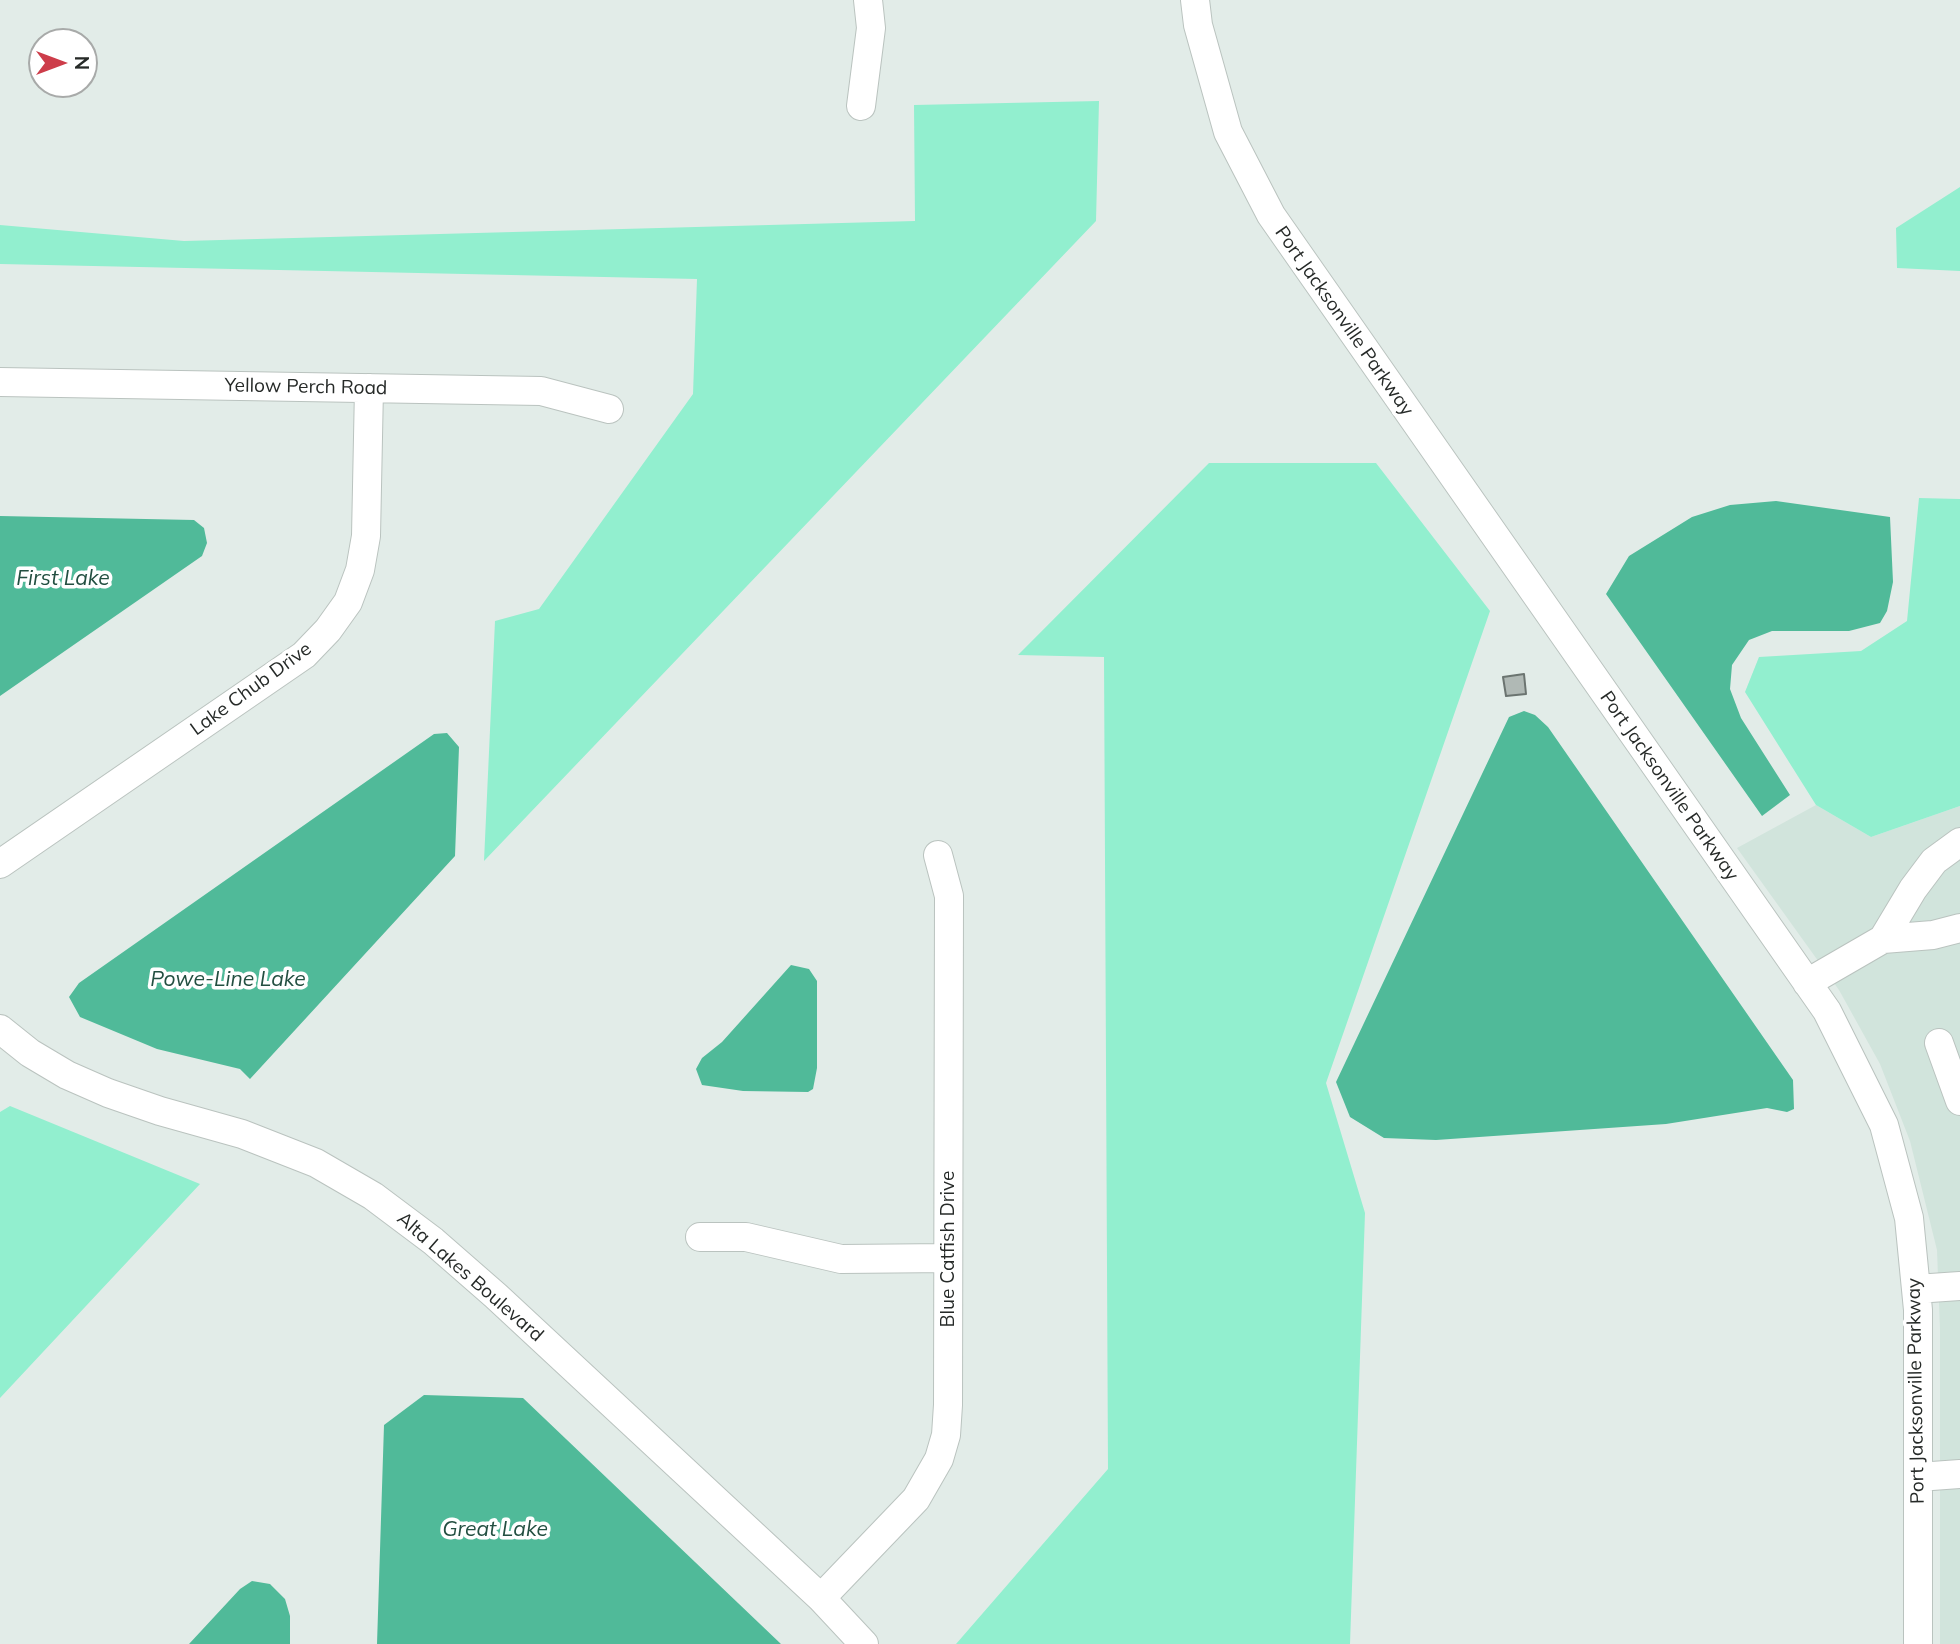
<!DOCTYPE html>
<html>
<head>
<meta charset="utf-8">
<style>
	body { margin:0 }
	#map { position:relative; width:1960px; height:1644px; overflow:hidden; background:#e2ece8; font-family:Mulish,sans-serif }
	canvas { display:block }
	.north { position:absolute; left:28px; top:28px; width:70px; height:70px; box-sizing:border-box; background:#fff; border:2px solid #a8aaa9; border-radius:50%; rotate:90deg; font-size:19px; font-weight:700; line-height:28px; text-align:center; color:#262a28 }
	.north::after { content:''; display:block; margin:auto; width:24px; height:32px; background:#cd3d4a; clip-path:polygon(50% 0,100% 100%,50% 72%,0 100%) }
</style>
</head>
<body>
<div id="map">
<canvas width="1960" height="1644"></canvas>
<div class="north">N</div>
</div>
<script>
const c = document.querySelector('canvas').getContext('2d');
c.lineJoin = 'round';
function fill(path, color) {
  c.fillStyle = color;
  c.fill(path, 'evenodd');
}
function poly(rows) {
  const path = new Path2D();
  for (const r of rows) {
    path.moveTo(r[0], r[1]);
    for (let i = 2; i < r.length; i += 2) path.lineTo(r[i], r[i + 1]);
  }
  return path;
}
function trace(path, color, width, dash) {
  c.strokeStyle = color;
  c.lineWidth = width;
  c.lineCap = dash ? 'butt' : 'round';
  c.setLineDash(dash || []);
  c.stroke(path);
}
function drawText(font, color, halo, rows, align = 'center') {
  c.font = font + ' Mulish,sans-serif';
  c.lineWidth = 7;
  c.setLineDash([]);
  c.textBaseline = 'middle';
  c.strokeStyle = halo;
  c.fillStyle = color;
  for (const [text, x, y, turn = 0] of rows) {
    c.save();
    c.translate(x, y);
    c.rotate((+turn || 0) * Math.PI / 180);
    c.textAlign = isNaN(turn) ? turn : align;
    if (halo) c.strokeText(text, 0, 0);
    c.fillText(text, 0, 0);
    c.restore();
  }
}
fill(poly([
	[1816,805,1871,837,1960,806,1960,1644,1940,1644,1940,1329,1937,1250,1910,1141,1880,1064,1839,990,1737,848]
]), '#d1e4dc');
fill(poly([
	[1099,101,1096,221,484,861,495,621,539,609,693,394,697,279,0,264,0,225,184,241,915,221,914,105],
	[1960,187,1960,271,1897,268,1896,228],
	[1209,463,1376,463,1490,611,1326,1083,1365,1213,1350,1644,956,1644,1108,1469,1104,657,1018,655],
	[1919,498,1960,499,1960,806,1871,837,1816,805,1745,692,1759,657,1861,651,1907,621],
	[10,1106,200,1184,0,1398,0,1112]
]), '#92efcf');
fill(poly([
	[1776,501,1890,517,1893,582,1887,611,1880,623,1849,631,1772,631,1749,640,1732,665,1730,689,1741,718,1790,795,1762,816,1606,594,1629,556,1692,517,1730,505],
	[0,516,194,520,204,528,207,543,202,556,0,696],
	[1524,711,1535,715,1548,727,1793,1080,1794,1109,1787,1112,1767,1108,1666,1124,1436,1140,1384,1138,1350,1117,1336,1082,1509,717],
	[447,733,459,747,455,856,250,1079,240,1069,157,1049,80,1017,69,997,79,983,434,734],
	[791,965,809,969,817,981,817,1068,813,1089,808,1092,743,1091,702,1085,696,1069,702,1058,722,1042],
	[424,1395,523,1398,781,1644,377,1644,384,1425],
	[252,1581,270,1584,285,1599,290,1616,290,1644,189,1644,240,1589]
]), '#50ba99');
const building = poly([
	[1524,674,1526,694,1506,696,1503,677,1524,674]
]);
fill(building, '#b0b9b5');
trace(building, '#6b7470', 2);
const minor = poly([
	[1195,0,1198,25,1228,132,1271,215,1827,1011,1884,1125,1909,1218,1918,1310,1918,1644],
	[861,106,871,28,868,0],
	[0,382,541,391,609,409],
	[0,864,304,655,328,630,348,602,360,570,366,536,369,388],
	[1883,939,1933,935,1960,928],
	[1807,983,1883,939,1913,889,1934,861,1960,842],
	[0,1029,30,1053,67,1075,108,1093,160,1111,242,1134,316,1163,373,1196,433,1241,496,1296,821,1598,864,1644],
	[1939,1043,1960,1101],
	[700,1237,746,1237,841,1259,948,1258],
	[1916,1289,1960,1286],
	[1918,1477,1960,1474],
	[821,1598,916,1499,939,1459,946,1435,948,1405,949,896,938,855]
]);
trace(minor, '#bac3bf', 30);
trace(minor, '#fff', 28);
drawText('19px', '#262a28', '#fff', [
	["Port Jacksonville Parkway",1344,321,55],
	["Yellow Perch Road",306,387,1],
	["Lake Chub Drive",251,689,-36],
	["Port Jacksonville Parkway",1669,786,55],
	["Blue Catfish Drive",948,1249,-90],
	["Alta Lakes Boulevard",470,1277,41],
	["Port Jacksonville Parkway",1916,1391,-91]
]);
drawText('italic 21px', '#234f41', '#fff', [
	["First Lake",63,579],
	["Powe-Line Lake",228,980],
	["Great Lake",495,1530]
]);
</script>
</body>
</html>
